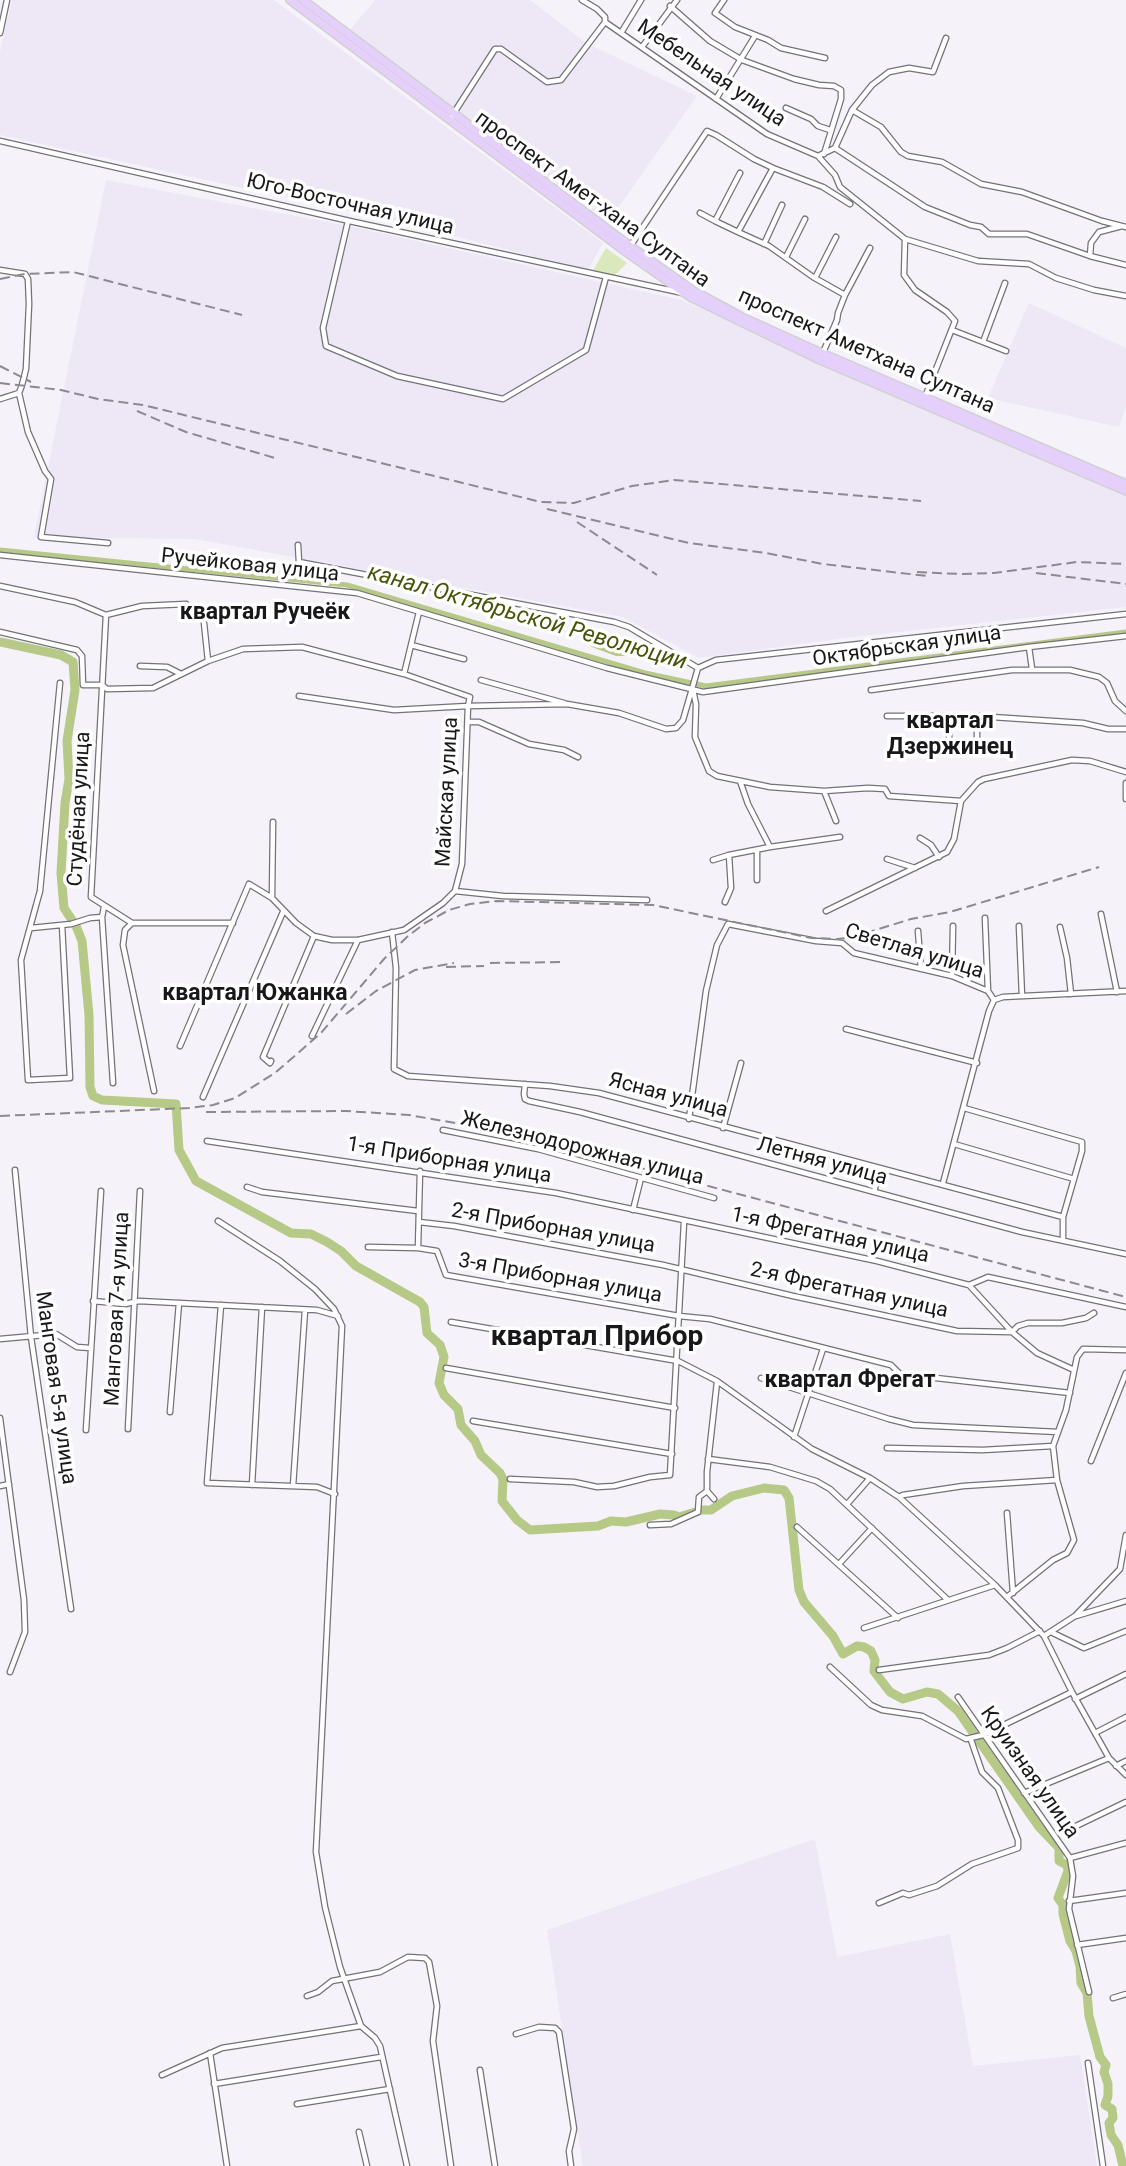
<!DOCTYPE html>
<html>
<head>
<meta charset="utf-8">
<style>
	body { margin:0 }
	canvas { display:block; background:#f5f2fa }
</style>
</head>
<body>
<canvas width="1126" height="2166"></canvas>
<script>
const c = document.querySelector('canvas').getContext('2d');
c.lineJoin = 'round';
function fill(path, color) {
  c.fillStyle = color;
  c.fill(path, 'evenodd');
}
function poly(rows) {
  const path = new Path2D();
  for (const r of rows) {
    path.moveTo(r[0], r[1]);
    for (let i = 2; i < r.length; i += 2) path.lineTo(r[i], r[i + 1]);
  }
  return path;
}
function trace(path, color, width, dash) {
  c.strokeStyle = color;
  c.lineWidth = width;
  c.lineCap = dash ? 'butt' : 'round';
  c.setLineDash(dash || []);
  c.stroke(path);
}
function drawText(font, color, halo, rows, align = 'center') {
  c.font = font + ' Roboto,sans-serif';
  c.lineWidth = 7;
  c.setLineDash([]);
  c.textBaseline = 'middle';
  c.strokeStyle = halo;
  c.fillStyle = color;
  for (const [text, x, y, turn = 0] of rows) {
    c.save();
    c.translate(x, y);
    c.rotate((+turn || 0) * Math.PI / 180);
    c.textAlign = isNaN(turn) ? turn : align;
    if (halo) c.strokeText(text, 0, 0);
    c.fillText(text, 0, 0);
    c.restore();
  }
}
fill(poly([
	[12,0,274,0,603,243,588,270,394,221,0,135,0,52],
	[375,0,530,0,586,43,697,96,608,222,349,31],
	[106,180,358,228,681,300,1126,495,1126,607,844,638,699,658,623,617,195,539,34,537],
	[1029,303,1126,348,1126,407,1119,427,988,398],
	[815,1839,837,1957,950,1934,973,2066,1080,2055,1097,2166,583,2166,547,1930]
]), '#eee7f6');
fill(poly([
	[606,248,627,263,613,277,592,272]
]), '#dbe8bc');
fill(poly([
	[592,629,619,639,630,648,630,653,627,656,616,656,592,647,585,640,586,633]
]), '#b7c986');
trace(poly([
	[0,550,347,585,645,673,706,686,1126,632]
]), '#b7c986', 5);
trace(poly([
	[0,642,61,655,73,662,75,690,67,741,69,779,65,803,61,873,64,908,76,926,82,941,89,1015,90,1087,93,1096,102,1100,176,1104,179,1150,196,1181,291,1233,311,1234,327,1242,341,1251,356,1266,420,1302,424,1307,427,1333,440,1345,444,1357,439,1383,444,1395,458,1409,461,1425,475,1441,481,1455,500,1473,503,1479,502,1501,517,1520,530,1530,598,1526,611,1521,626,1522,660,1514,674,1515,679,1517,702,1510,711,1510,732,1496,764,1488,784,1490,789,1498,799,1590,804,1602,833,1636,843,1654,857,1646,864,1647,871,1651,875,1660,874,1671,890,1692,903,1699,927,1692,938,1694,958,1711,974,1734],
	[979,1741,1039,1827,1059,1848,1059,1861,1067,1865,1068,1871,1058,1898,1063,1905,1063,1914,1070,1941,1076,1951,1080,1966,1081,1983,1087,1993,1089,2016,1100,2057,1106,2065,1104,2072,1108,2084,1108,2096,1105,2105,1112,2109,1113,2118,1109,2123,1111,2135,1118,2145,1123,2166]
]), '#b7c986', 9);
const minor = poly([
	[582,0,597,9,605,17,605,22,767,134,818,156,835,175,840,187,905,239,904,275,915,290,947,312,955,321,925,397],
	[724,0,715,13,735,27,768,40,781,48,825,58],
	[670,6,710,41,742,60,794,79,819,85,834,86,841,90,841,99,824,154],
	[0,33,7,0],
	[621,33,641,0],
	[642,47,677,0],
	[716,99,755,36],
	[786,108,811,119,818,126,830,130],
	[852,110,881,127,901,152,908,156,942,162,981,184,1022,192,1102,221,1126,227],
	[450,119,495,49,501,49,547,82,561,80,605,22],
	[0,141,354,222,683,293],
	[835,148,852,110,872,85,889,72,909,68,933,72,946,38],
	[818,156,835,148,925,207,970,225,981,227,989,234,1027,234,1090,256,1126,265],
	[773,168,823,187,850,204],
	[700,213,715,221],
	[348,221,323,328,326,346,397,376,503,399,586,350,606,277],
	[738,232,715,221,740,173],
	[905,239,978,261,1029,264,1056,278,1094,290,1126,296],
	[764,244,782,205],
	[629,248,707,131,716,135,754,159,773,168,738,232,769,246,813,277,845,295,838,313,837,320,822,355],
	[1090,256,1091,243,1099,232,1122,226],
	[786,257,805,219],
	[0,270,25,274,28,279,29,304,26,369,22,385,19,393,0,399],
	[815,278,836,237],
	[845,295,870,248],
	[952,330,983,342,1005,283],
	[983,342,1006,351],
	[19,393,28,432,45,471,51,479,41,537,108,543],
	[298,545,299,562,614,622,629,627,698,668,716,660,1126,614],
	[0,555,357,593,607,668,703,692,1029,647,1126,636],
	[0,586,75,602,106,615,142,606,186,604],
	[106,615,91,897,132,923,233,923],
	[204,623,208,661],
	[0,632,77,650,82,656,83,685,102,685,107,689,153,688,208,661,243,649,302,647,404,674,470,697,468,706,394,710,299,696],
	[411,645,464,659],
	[1029,647,1032,669],
	[140,666,167,667,179,673],
	[404,674,419,612],
	[481,680,564,703],
	[60,683,40,891,21,960,28,1080,70,1078,62,925],
	[693,690,696,704,695,737,709,771,717,776,770,787,824,791,868,788,885,789,889,796,961,801,978,782,984,779,1072,760,1090,761,1126,772],
	[871,690,1012,670,1070,670,1099,677,1107,683,1115,701,1126,711],
	[887,716,977,716,1083,723,1108,729,1126,729],
	[977,716,977,752],
	[947,717,950,745],
	[468,722,479,722,529,744,564,750,578,757],
	[740,781,748,804,770,847,840,837],
	[1126,783,1126,799],
	[824,791,836,821],
	[920,838,931,845,939,857],
	[887,859,915,868],
	[713,860,729,855,770,847],
	[757,880,757,850],
	[455,891,503,896,647,900],
	[272,897,273,822],
	[725,902,731,888,729,855],
	[104,907,102,917,113,1083],
	[826,911,947,852,954,839,961,801],
	[1101,914,1117,992],
	[985,918,988,991],
	[132,923,125,930,123,945,154,1091],
	[1019,926,1022,996],
	[1060,927,1067,958,1071,994],
	[31,928,71,924,90,918,102,917],
	[918,931,921,969],
	[392,932,396,968,394,1069,408,1076,550,1086,599,1093,1063,1217],
	[952,976,953,926],
	[846,1029,977,1063],
	[312,1036,358,940],
	[180,1046,249,884,272,898,296,923,314,936,332,940,358,940,404,930,443,903,455,891,462,864,468,706,567,704,619,713,666,729,676,728,683,720,698,668],
	[271,1061,270,1063,263,1057,314,936],
	[525,1084,524,1094,525,1099,529,1101,580,1112,1022,1232,1126,1254],
	[203,1097,283,912],
	[964,1108,1082,1142,1082,1151,1063,1217,1063,1240],
	[689,1119,706,991,717,945,728,924,816,941,842,943,854,953,952,976,988,991,994,1000],
	[723,1128,741,1063],
	[443,1130,538,1149,714,1198],
	[207,1141,556,1193,877,1261,969,1285],
	[954,1144,1074,1179],
	[15,1170,31,1337,71,1609],
	[943,1183,989,1011,994,1000,1003,997,1126,991],
	[247,1187,262,1192,418,1211],
	[874,1192,880,1169],
	[633,1210,641,1178],
	[218,1221,280,1261,315,1289,334,1309,342,1326,316,1852,325,1907,340,1967,361,2026,375,2038,380,2046,407,2166],
	[419,1222,454,1226,663,1265,793,1296,957,1331,1012,1332,1018,1326,1028,1323,1062,1323,1086,1318,1094,1313],
	[368,1247,418,1248,437,1251,446,1275,679,1316,710,1319,891,1365,900,1374,1070,1393],
	[418,1248,420,1171],
	[969,1285,988,1277,1126,1307],
	[969,1285,1012,1332,1037,1353,1074,1370],
	[93,1301,125,1304,139,1301,317,1310,338,1316],
	[221,1305,207,1483,317,1487,335,1494],
	[451,1322,678,1361,717,1381,812,1449,870,1478,899,1497,995,1585,1044,1636,1072,1692,1109,1758,1126,1775],
	[0,1339,56,1334,77,1347,90,1348],
	[446,1368,675,1408],
	[761,1378,889,1419,913,1425,1058,1432],
	[170,1412,179,1303],
	[0,1418,24,1600,25,1632,10,1672],
	[473,1421,672,1454],
	[128,1429,140,1191],
	[86,1430,101,1191],
	[794,1437,823,1349],
	[887,1448,983,1450,1053,1446],
	[708,1459,770,1467,816,1481,830,1489,948,1600],
	[1091,1461,1126,1373],
	[510,1479,574,1482,597,1487,614,1486,650,1477,670,1475,684,1222],
	[252,1485,262,1307],
	[0,1486,9,1484],
	[293,1486,305,1310],
	[899,1497,903,1495,963,1486,1057,1480],
	[714,1499,707,1491,707,1472,717,1382],
	[848,1503,870,1478],
	[1007,1513,1013,1593],
	[650,1525,671,1524,698,1512,699,1497,707,1491],
	[797,1527,898,1618],
	[839,1564,872,1528],
	[1007,1597,1053,1560,1067,1553,1074,1540,1057,1480,1053,1446,1066,1410,1077,1357,1083,1349,1126,1350],
	[1076,1616,1126,1601],
	[864,1628,995,1585],
	[1051,1632,1084,1648,1126,1631],
	[1044,1636,1075,1616,1120,1569,1126,1535],
	[830,1667,871,1705,882,1710,922,1716,966,1739,983,1735,1072,1692],
	[879,1670,989,1655,1007,1648,1040,1631],
	[958,1697,1070,1858,1073,1876,1069,1909,1089,1992],
	[1075,1699,1126,1674],
	[1095,1733,1126,1717],
	[1116,1766,1126,1761],
	[1024,1793,1109,1758],
	[1076,1826,1126,1802],
	[1070,1858,1126,1843],
	[1069,1901,1126,1893],
	[879,1903,903,1893,909,1895,937,1886,972,1864,1018,1848,1018,1840,998,1788,982,1772,971,1740],
	[1077,1945,1126,1938],
	[307,1996,318,1992,332,1981,380,1972,408,1957,425,1958,429,1962,437,2006,433,2041,451,2166],
	[1113,1998,1126,1994],
	[516,2034,539,2027,555,2028,559,2032,574,2129,569,2151,571,2166],
	[210,2053,227,2166],
	[1088,2063,1103,2166],
	[480,2070,495,2166],
	[162,2075,222,2048,361,2026],
	[214,2084,381,2057],
	[297,2104,390,2089],
	[359,2132,367,2166]
]);
const primary = poly([
	[290,0,626,252,690,297,820,360,1126,491],
	[303,0,630,246,694,291,742,317,817,351,1126,484]
]);
trace(minor, '#747178', 7);
trace(primary, '#d1d1d1', 10);
trace(minor, '#fff', 4.5);
trace(primary, '#e4d0fb', 7);
trace(poly([
	[0,279,25,274,73,272,242,315],
	[0,366,31,382],
	[0,383,61,390,98,399,143,405,541,502,574,503,632,486,674,480,921,501],
	[137,411,186,432,275,458],
	[547,509,689,543,766,553,823,564,927,576],
	[577,522,657,575],
	[917,572,960,574,994,573,1077,562,1126,564],
	[1036,573,1126,584],
	[490,963,563,962],
	[446,967,484,966],
	[346,1014,376,991,415,970,454,963],
	[206,1112,346,1111,409,1115,461,1124,520,1136,1126,1297],
	[0,1116,189,1108,213,1105,235,1098,275,1073,321,1033,384,959,407,937,425,923,449,910,470,904,496,901,653,905,811,938,838,939,853,937,911,919,950,912,1099,867]
]), '#8c8a8f', 2, [10, 5]);
drawText('21px', '#18171a', '#fff', [
	["Мебельная улица",711,74,34],
	["проспект Амет-хана Султана",592,200,36],
	["Юго-Восточная улица",350,205,13],
	["проспект Аметхана Султана",866,352,24],
	["Ручейковая улица",250,566,6],
	["Октябрьская улица",907,647,-8],
	["Майская улица",448,792,-87],
	["Студёная улица",80,809,-87],
	["Светлая улица",914,952,17],
	["Ясная улица",668,1096,15],
	["Железнодорожная улица",582,1149,14],
	["1-я Приборная улица",449,1161,9],
	["Летняя улица",822,1162,15],
	["2-я Приборная улица",553,1229,10],
	["1-я Фрегатная улица",830,1236,12],
	["3-я Приборная улица",560,1279,10],
	["2-я Фрегатная улица",849,1291,12],
	["Манговая 7-я улица",118,1309,-87],
	["Манговая 5-я улица",55,1388,82],
	["Круизная улица",1029,1773,55]
]);
drawText('bold 23px', '#18171a', '#fff', [
	["квартал Ручеёк",265,613],
	["квартал",950,722],
	["Дзержинец",950,748],
	["квартал Южанка",255,994],
	["квартал Фрегат",850,1381]
]);
drawText('italic 23px', '#465508', '#fff', [
	["канал Октябрьской Революции",527,618,16]
]);
drawText('bold 28px', '#18171a', '#fff', [
	["квартал Прибор",597,1338]
]);
</script>
</body>
</html>
